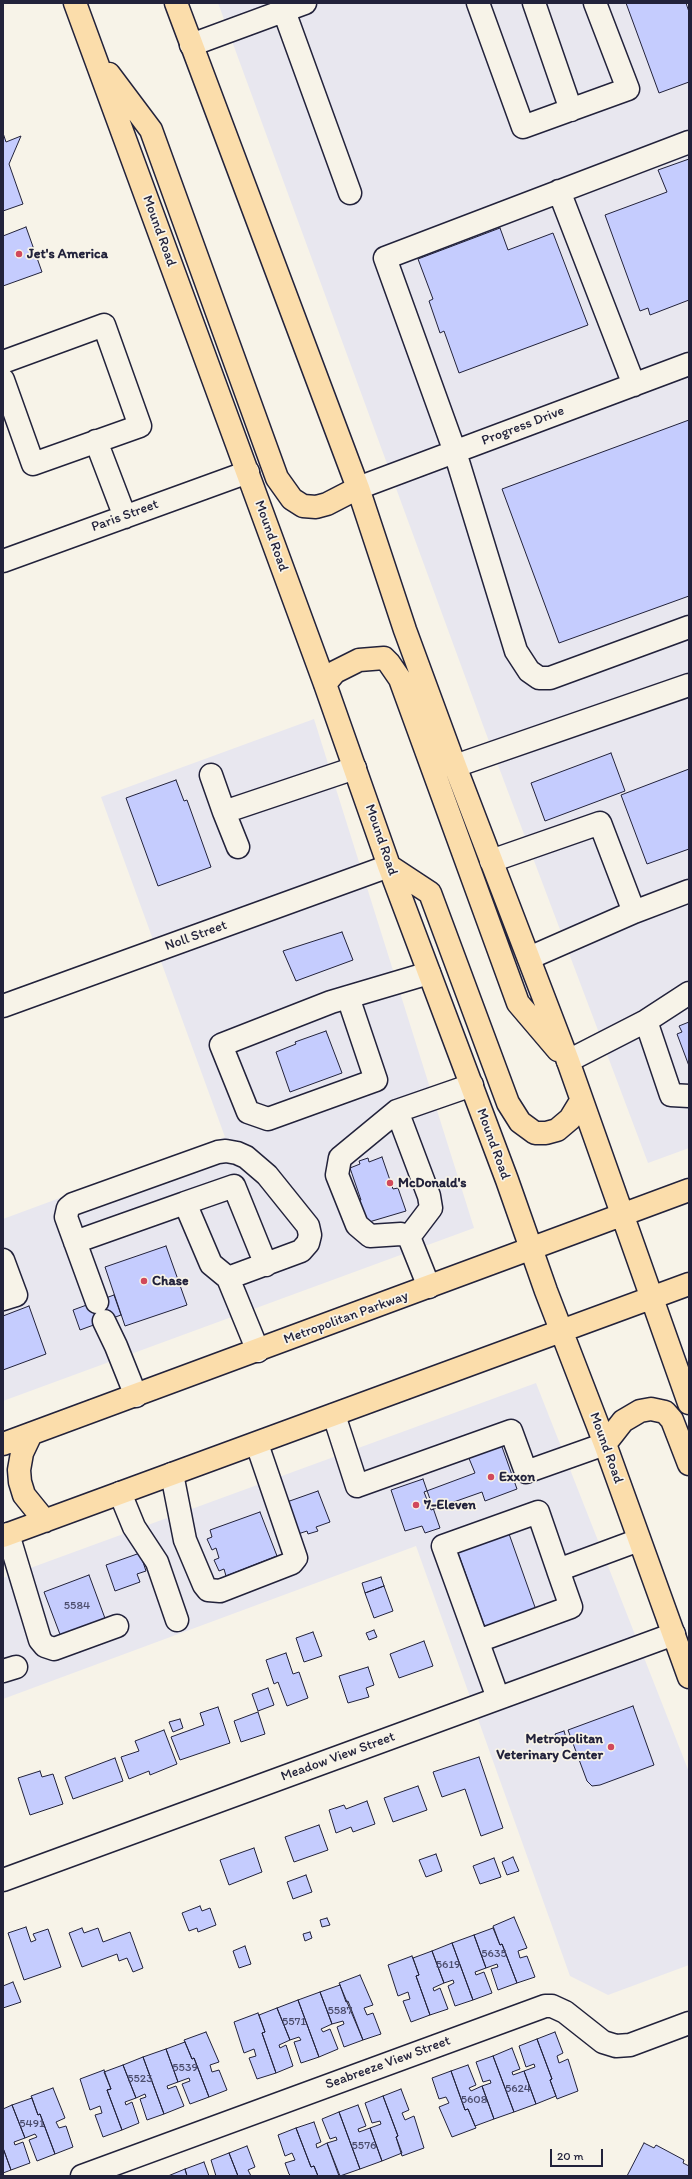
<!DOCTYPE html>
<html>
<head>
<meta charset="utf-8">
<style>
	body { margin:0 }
	#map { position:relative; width:692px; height:2179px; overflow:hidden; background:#f7f3e8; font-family:Itim,sans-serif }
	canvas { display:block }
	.frame { position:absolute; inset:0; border:4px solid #22223b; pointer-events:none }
	.scale { position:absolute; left:550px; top:2149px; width:53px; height:18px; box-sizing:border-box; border:2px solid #22223b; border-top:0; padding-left:5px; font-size:12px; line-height:14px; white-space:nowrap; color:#22223b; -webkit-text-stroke:3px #f7f3e8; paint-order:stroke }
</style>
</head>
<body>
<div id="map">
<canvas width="692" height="2179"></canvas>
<div class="frame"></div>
<div class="scale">20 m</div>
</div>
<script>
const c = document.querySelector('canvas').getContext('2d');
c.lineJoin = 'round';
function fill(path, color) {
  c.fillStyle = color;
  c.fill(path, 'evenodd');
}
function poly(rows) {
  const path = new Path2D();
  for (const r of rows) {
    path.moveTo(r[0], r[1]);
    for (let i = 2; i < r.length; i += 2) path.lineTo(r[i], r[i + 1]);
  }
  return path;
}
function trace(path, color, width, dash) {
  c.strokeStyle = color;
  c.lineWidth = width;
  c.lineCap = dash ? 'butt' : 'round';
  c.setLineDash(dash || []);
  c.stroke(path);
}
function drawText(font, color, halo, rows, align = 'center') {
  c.font = font + ' Itim,sans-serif';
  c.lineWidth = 3.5;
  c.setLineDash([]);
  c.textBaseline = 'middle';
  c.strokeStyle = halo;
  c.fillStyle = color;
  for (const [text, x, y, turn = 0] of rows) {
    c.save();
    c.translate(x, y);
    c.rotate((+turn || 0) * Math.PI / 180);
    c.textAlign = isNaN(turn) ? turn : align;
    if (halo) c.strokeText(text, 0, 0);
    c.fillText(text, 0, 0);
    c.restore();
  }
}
fill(poly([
	[218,3,689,3,689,1148,648,1163,484,728],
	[314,719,474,1228,3,1401,3,1219,225,1137,101,797],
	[536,1383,689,1772,689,1965,608,1995,570,1976,416,1546,3,1699,3,1578]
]), '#e8e7ef');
const building = poly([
	[626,3,686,3,689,12,689,82,659,93,626,3],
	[3,133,6,142,21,136,9,164,23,204,3,211,3,133],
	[689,159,689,300,650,315,648,308,640,311,605,215,667,192,658,170,689,159],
	[26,227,42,272,3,286,3,236,26,227],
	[500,228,508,250,553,233,588,325,459,373,444,331,440,333,429,301,433,299,418,259,500,228],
	[689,420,689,596,559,643,502,489,689,420],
	[611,753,625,791,545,821,531,783,611,753],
	[689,769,689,849,647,864,621,795,689,769],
	[176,780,184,801,187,800,211,867,158,886,126,798,176,780],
	[342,932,353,960,296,981,283,951,342,932],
	[689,1022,689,1066,677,1034,682,1032,679,1026,689,1022],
	[326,1031,342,1073,290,1092,276,1052,296,1044,295,1042,326,1031],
	[382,1157,393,1189,398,1188,406,1211,369,1222,368,1219,365,1221,358,1201,361,1200,350,1168,360,1164,359,1161,368,1158,369,1162,382,1157],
	[166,1246,187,1305,125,1326,105,1267,166,1246],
	[114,1295,121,1315,80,1330,73,1310,114,1295],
	[29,1306,46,1354,3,1370,3,1316,29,1306],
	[501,1444,517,1489,485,1501,482,1492,431,1510,424,1492,475,1473,468,1456,501,1444],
	[423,1479,440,1528,425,1533,422,1526,405,1531,391,1490,423,1479],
	[318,1491,330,1522,316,1527,318,1531,308,1534,307,1531,295,1535,284,1503,318,1491],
	[260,1512,277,1556,226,1576,224,1569,219,1571,214,1560,219,1558,216,1548,212,1550,207,1539,212,1537,210,1530,260,1512],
	[508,1531,536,1610,489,1627,484,1625,457,1550,508,1531],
	[140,1553,146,1571,137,1574,140,1582,115,1591,106,1565,140,1553],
	[89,1575,106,1621,61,1637,44,1592,89,1575],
	[381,1577,384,1586,365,1593,362,1583,381,1577],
	[384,1586,393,1611,374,1618,365,1593,384,1586],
	[374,1630,377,1637,369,1640,366,1633,374,1630],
	[313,1632,322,1656,304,1662,296,1638,313,1632],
	[424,1641,433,1666,399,1678,390,1654,424,1641],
	[286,1653,293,1674,299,1672,308,1698,287,1706,278,1682,274,1684,266,1660,286,1653],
	[368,1667,374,1685,366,1688,369,1697,348,1703,339,1676,368,1667],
	[268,1688,274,1705,258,1711,252,1694,268,1688],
	[633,1706,654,1765,600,1785,592,1786,587,1781,568,1730,633,1706],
	[218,1707,230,1743,180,1760,171,1737,204,1725,200,1713,218,1707],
	[258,1712,265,1734,241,1742,234,1721,258,1712],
	[180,1719,183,1728,173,1732,169,1722,180,1719],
	[164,1730,177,1764,150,1775,149,1771,129,1779,121,1757,139,1751,135,1741,164,1730],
	[564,1731,567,1741,559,1743,555,1734,564,1731],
	[479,1757,503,1828,481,1836,465,1789,442,1797,433,1772,479,1757],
	[115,1758,123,1781,73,1799,65,1777,115,1758],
	[40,1771,42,1777,53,1774,63,1804,30,1815,18,1778,40,1771],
	[418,1786,427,1810,393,1822,384,1798,418,1786],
	[367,1801,375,1824,353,1832,351,1827,336,1833,329,1810,344,1805,346,1809,367,1801],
	[319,1825,328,1850,294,1862,285,1837,319,1825],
	[254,1848,262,1872,229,1885,220,1860,254,1848],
	[436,1854,442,1871,426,1877,419,1860,436,1854],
	[513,1857,519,1871,507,1875,502,1862,513,1857],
	[494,1858,501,1877,480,1884,473,1866,494,1858],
	[306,1875,312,1892,293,1899,287,1882,306,1875],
	[200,1906,202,1911,210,1908,216,1925,198,1932,197,1928,189,1931,182,1913,200,1906],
	[514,1917,527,1948,518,1951,520,1958,527,1956,535,1977,517,1983,502,1944,500,1945,493,1926,514,1917],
	[327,1918,330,1925,322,1927,320,1920,327,1918],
	[26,1927,31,1942,36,1940,33,1934,48,1929,61,1967,24,1980,8,1933,26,1927],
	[82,1928,84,1933,98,1928,103,1942,130,1932,143,1968,133,1972,127,1958,119,1961,117,1954,82,1967,69,1933,82,1928],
	[493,1928,500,1945,502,1944,517,1983,498,1990,491,1969,498,1967,497,1964,486,1968,474,1935,493,1928],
	[310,1932,312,1938,305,1941,303,1934,310,1932],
	[474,1935,486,1968,475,1972,476,1975,484,1972,492,1993,473,2000,452,1943,474,1935],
	[452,1943,473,2000,455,2006,448,1986,454,1983,453,1980,444,1983,432,1951,452,1943],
	[245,1946,251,1964,239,1968,233,1951,245,1946],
	[432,1951,444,1983,433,1988,434,1991,440,1988,448,2009,430,2015,416,1976,419,1975,413,1958,432,1951],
	[412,1956,419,1975,416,1976,430,2015,411,2022,403,2001,410,1999,408,1992,398,1996,388,1965,412,1956],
	[360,1975,373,2005,364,2008,367,2015,373,2013,381,2034,363,2040,339,1983,360,1975],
	[13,1982,21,2002,3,2008,3,1986,13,1982],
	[340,1985,346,2002,348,2001,363,2040,344,2047,337,2027,344,2024,343,2021,332,2024,320,1992,340,1985],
	[320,1992,332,2024,321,2029,323,2032,330,2029,338,2049,319,2057,298,2000,320,1992],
	[298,2000,319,2057,301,2063,294,2042,301,2040,299,2037,290,2040,277,2008,298,2000],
	[277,2008,290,2040,279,2045,280,2048,286,2045,293,2066,276,2073,262,2033,265,2032,259,2015,277,2008],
	[258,2013,265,2032,262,2033,276,2073,257,2079,249,2058,256,2056,254,2049,244,2053,234,2022,258,2013],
	[206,2032,219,2062,210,2065,212,2072,219,2070,227,2090,209,2097,194,2058,192,2059,184,2040,206,2032],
	[555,2032,563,2053,557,2056,559,2063,568,2059,578,2091,557,2099,550,2080,552,2079,537,2039,555,2032],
	[537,2039,552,2079,550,2080,556,2096,536,2104,524,2071,535,2067,534,2064,526,2067,519,2046,537,2039],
	[185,2042,192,2059,194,2058,209,2097,190,2104,182,2084,190,2081,189,2078,178,2082,166,2049,185,2042],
	[512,2048,520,2069,512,2072,513,2075,524,2071,536,2104,514,2112,493,2056,512,2048],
	[166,2049,178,2082,167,2086,168,2089,176,2086,184,2106,164,2114,143,2057,166,2049],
	[493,2056,514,2112,494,2119,482,2086,491,2083,490,2080,483,2082,476,2062,493,2056],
	[143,2057,164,2114,147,2120,140,2099,146,2097,145,2094,136,2098,123,2065,143,2057],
	[123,2065,136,2098,125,2102,126,2105,132,2102,139,2123,122,2130,107,2090,111,2089,104,2072,123,2065],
	[468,2065,476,2085,469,2088,471,2091,482,2086,494,2119,475,2126,468,2109,465,2110,451,2071,468,2065],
	[104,2070,111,2089,107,2090,122,2130,103,2137,95,2115,102,2113,100,2106,90,2110,80,2079,104,2070],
	[451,2071,465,2110,468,2109,476,2128,452,2137,439,2107,449,2103,446,2097,439,2099,432,2078,451,2071],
	[53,2088,65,2118,56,2122,59,2128,66,2126,73,2147,55,2154,40,2114,38,2115,31,2096,53,2088],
	[401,2089,409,2110,402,2113,405,2120,414,2116,424,2148,402,2156,396,2137,398,2136,383,2096,401,2089],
	[383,2096,398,2136,396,2137,402,2153,382,2161,370,2128,381,2124,380,2121,372,2123,365,2103,383,2096],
	[32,2098,38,2115,40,2114,55,2154,37,2161,29,2140,37,2137,35,2134,25,2138,12,2105,32,2098],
	[12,2105,25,2138,14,2142,15,2145,23,2142,30,2163,11,2170,3,2148,3,2109,12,2105],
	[358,2105,366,2126,358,2129,359,2132,370,2128,382,2161,360,2169,339,2112,358,2105],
	[339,2112,360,2169,340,2176,327,2143,337,2140,336,2137,330,2139,322,2119,339,2112],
	[314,2122,321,2142,316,2144,317,2148,327,2143,339,2176,318,2176,314,2166,311,2167,296,2128,314,2122],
	[296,2128,311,2167,314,2166,318,2176,291,2176,289,2174,285,2163,295,2160,292,2153,285,2156,278,2135,296,2128],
	[644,2143,654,2148,656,2145,684,2160,683,2163,689,2166,689,2176,627,2176,644,2143],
	[247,2146,255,2167,248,2170,251,2176,238,2176,229,2153,247,2146],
	[3,2148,11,2170,3,2173,3,2148],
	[229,2153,238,2176,216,2176,211,2160,229,2153],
	[204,2162,209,2176,187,2176,185,2169,204,2162],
	[185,2169,187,2176,168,2176,185,2169]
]);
fill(building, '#c5ccfe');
trace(building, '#22223b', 1);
const minor = poly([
	[478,3,523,127,628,89,595,3],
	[534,3,571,110],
	[284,11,350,193],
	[191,45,305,3],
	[689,142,385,258,455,452,516,651,529,671,539,678,550,678,689,627],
	[559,191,634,385],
	[3,362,104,325,140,426,33,464,3,380],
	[96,441,125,517],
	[358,488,689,364],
	[3,561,248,472],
	[455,766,689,685],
	[211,775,224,812,355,768],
	[224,812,238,847],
	[491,861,600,823,634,912,529,958],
	[634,912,689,891],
	[348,997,376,1080,268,1119,248,1112,221,1045,331,1002,429,973],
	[3,1006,389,866],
	[646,1021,671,1095,689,1096],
	[568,1061,646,1021,689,993],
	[397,1111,429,1196,431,1208,409,1237],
	[185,1203,234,1186,266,1265],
	[75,1242,185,1203,211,1264,228,1278],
	[3,1260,16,1295,3,1299],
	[429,1287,409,1237,401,1234,370,1236,357,1225,337,1175,340,1158,397,1111,472,1085],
	[97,1302,66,1217,68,1208,73,1204,218,1152,226,1151,237,1153,246,1157,267,1175,308,1226,310,1235,308,1243,301,1251,228,1278,258,1351],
	[104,1321,116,1346,136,1396],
	[334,1415,357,1486,511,1431,526,1472,605,1444],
	[172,1474,185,1540,204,1585,208,1590,220,1591,292,1563,296,1558,257,1444],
	[120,1493,134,1527,157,1562,177,1620],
	[8,1534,40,1640,45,1646,54,1649,117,1626],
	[478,1641,571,1607,558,1570],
	[3,1671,16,1667],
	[498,1698,443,1546,538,1512,558,1570,639,1540],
	[3,1880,674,1634],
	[82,2176,545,2006,552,2006,565,2012,603,2042,616,2046,630,2045,689,2023]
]);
const major = poly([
	[75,3,325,684,389,866,507,1180,546,1291,605,1444,689,1677],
	[176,3,358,488,405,630,455,766,568,1061,689,1403],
	[109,74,151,130,277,478,292,499,303,506,316,507,327,504,358,488],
	[325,684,335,672,359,660,384,658,389,663,400,679,518,1003,558,1050],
	[389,866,430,893,508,1103,520,1122,535,1133,546,1133,557,1130,570,1119,581,1101],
	[31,1434,22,1453,19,1470,20,1482,24,1495,45,1521],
	[3,1444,689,1190],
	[605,1444,623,1421,640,1411,651,1409,665,1412,672,1420,689,1464],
	[3,1536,689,1284]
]);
trace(minor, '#22223b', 25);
trace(major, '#22223b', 25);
trace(minor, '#f7f3e8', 22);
trace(major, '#fbddab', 22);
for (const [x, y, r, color] of [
	[19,254,4,"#d1495b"],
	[390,1183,4,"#d1495b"],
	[144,1281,4,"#d1495b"],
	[491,1477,4,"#d1495b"],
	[416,1505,4,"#d1495b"],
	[611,1747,4,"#d1495b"]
]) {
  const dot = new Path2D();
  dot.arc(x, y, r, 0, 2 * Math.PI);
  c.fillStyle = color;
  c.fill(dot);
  trace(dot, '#f7f3e8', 1.5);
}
drawText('12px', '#4b4c6c', null, [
	["5584",77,1606],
	["5635",494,1954],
	["5619",448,1965],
	["5587",340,2011],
	["5571",294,2022],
	["5539",185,2068],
	["5523",140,2079],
	["5624",518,2089],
	["5608",474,2100],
	["5491",32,2124],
	["5576",364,2146]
]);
drawText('14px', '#22223b', '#f7f3e8', [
	["Mound Road",159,231,70],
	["Progress Drive",523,426,-21],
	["Paris Street",125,516,-20],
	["Mound Road",271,536,70],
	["Mound Road",381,840,71],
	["Noll Street",196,936,-20],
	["Mound Road",493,1144,70],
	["Metropolitan Parkway",346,1318,-20],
	["Mound Road",606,1448,70],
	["Meadow View Street",338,1757,-20],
	["Seabreeze View Street",388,2063,-20]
]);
drawText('bold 14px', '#22223b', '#f7f3e8', [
	["Jet's America",27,254],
	["McDonald's",398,1183],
	["Chase",152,1281],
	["Exxon",499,1477],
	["7-Eleven",424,1505],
	["Metropolitan",603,1739,"right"],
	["Veterinary Center",603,1755,"right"]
], 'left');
</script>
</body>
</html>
